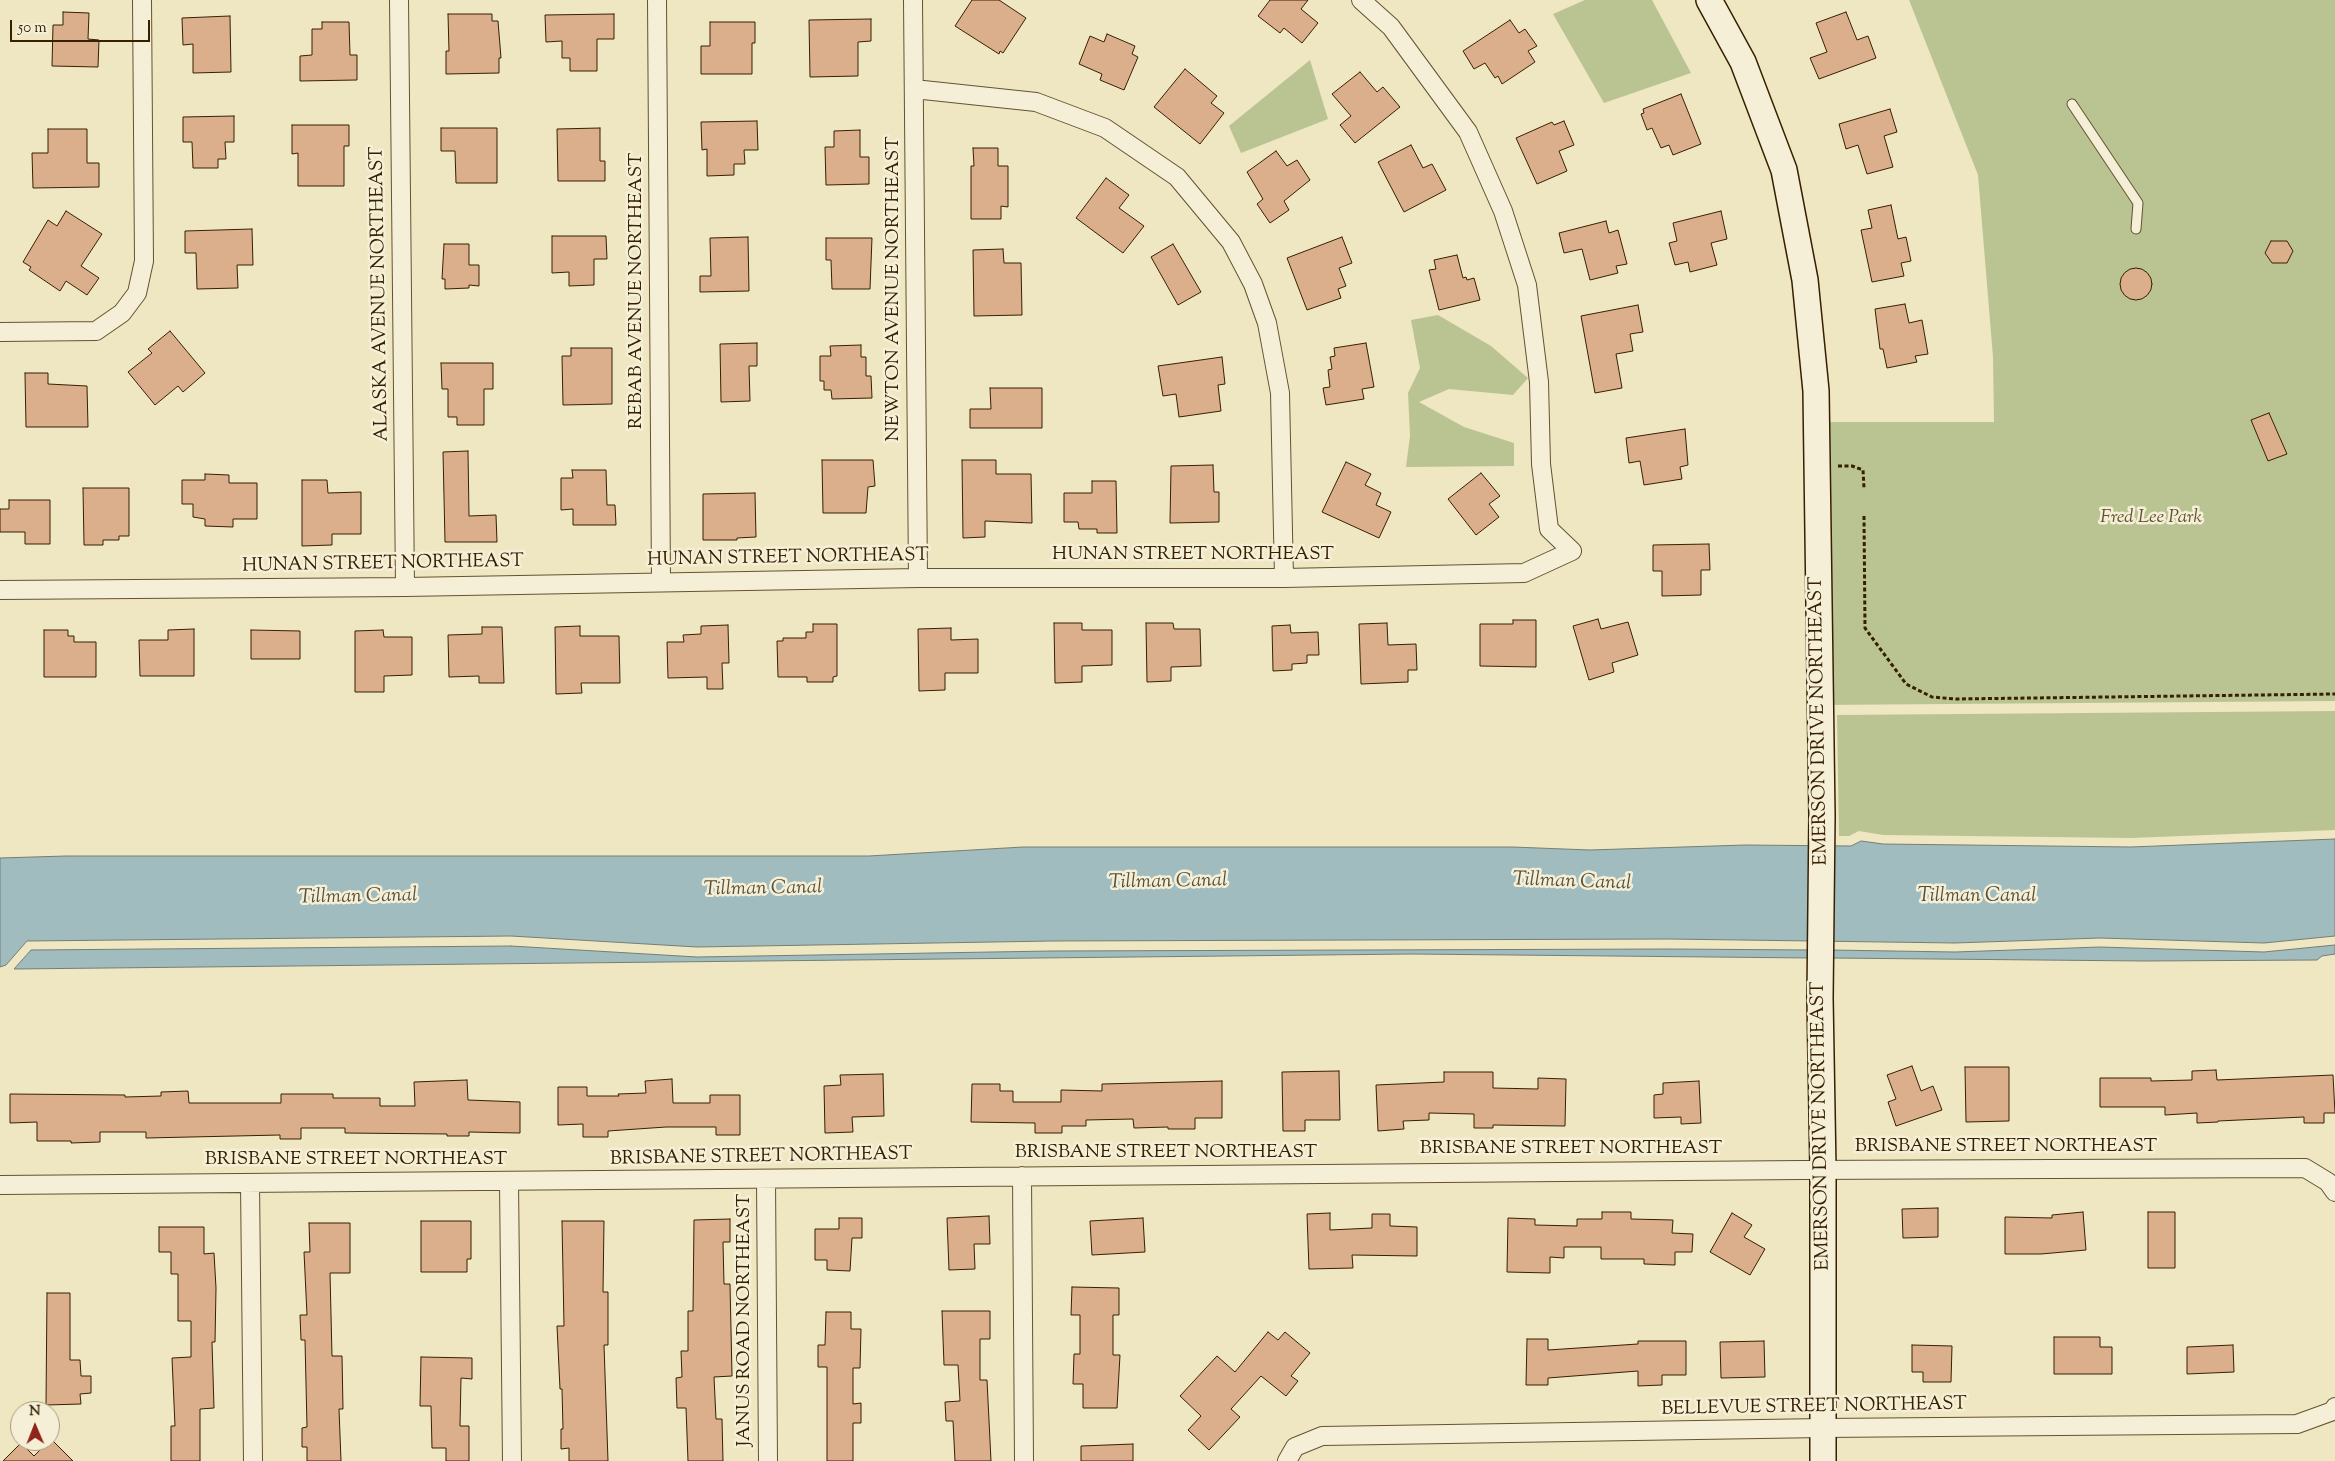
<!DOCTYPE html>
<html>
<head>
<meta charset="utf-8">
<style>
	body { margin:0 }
	#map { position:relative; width:2335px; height:1461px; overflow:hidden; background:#efe6c2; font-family:"Sorts Mill Goudy",serif }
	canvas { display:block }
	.north { position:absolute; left:10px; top:1401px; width:50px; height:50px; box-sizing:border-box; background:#f5efd7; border:1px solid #a99c81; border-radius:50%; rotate:359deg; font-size:14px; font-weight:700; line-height:20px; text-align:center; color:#372000 }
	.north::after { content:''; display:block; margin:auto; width:18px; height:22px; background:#8f2418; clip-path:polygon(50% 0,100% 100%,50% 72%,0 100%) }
	.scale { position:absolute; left:10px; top:20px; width:140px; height:22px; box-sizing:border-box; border:2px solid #372000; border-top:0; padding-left:6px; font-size:15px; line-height:18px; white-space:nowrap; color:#372000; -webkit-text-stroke:4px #f5efd7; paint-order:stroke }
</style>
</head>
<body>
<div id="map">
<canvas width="2335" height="1461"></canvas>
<div class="north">N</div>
<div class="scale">50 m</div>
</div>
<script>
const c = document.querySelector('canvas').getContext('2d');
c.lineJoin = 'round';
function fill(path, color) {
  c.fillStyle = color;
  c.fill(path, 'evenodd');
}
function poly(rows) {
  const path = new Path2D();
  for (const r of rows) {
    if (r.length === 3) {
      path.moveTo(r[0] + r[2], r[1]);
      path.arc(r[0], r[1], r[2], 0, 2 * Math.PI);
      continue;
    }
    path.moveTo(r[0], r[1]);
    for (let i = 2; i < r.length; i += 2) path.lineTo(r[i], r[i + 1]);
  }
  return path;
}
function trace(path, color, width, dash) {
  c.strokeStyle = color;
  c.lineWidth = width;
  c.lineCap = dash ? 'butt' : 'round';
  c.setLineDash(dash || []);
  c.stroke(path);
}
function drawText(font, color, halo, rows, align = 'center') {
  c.font = font + ' "Sorts Mill Goudy",serif';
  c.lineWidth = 5;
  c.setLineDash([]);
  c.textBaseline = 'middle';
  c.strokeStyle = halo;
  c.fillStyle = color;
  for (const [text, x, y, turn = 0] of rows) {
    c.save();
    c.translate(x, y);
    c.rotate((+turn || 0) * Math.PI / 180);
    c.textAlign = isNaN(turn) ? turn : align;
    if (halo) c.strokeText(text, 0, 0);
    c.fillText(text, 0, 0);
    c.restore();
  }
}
fill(poly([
	[1585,0,1652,0,1691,73,1604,103,1553,14],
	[1909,0,2335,0,2335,701,1820,705,1819,422,1994,422,1993,357,1978,175],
	[1310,60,1328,119,1241,153,1229,126],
	[1438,315,1491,346,1528,378,1513,395,1449,389,1419,402,1464,427,1514,443,1514,466,1406,467,1410,436,1408,393,1420,368,1411,320],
	[2335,711,2335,830,2131,838,1883,835,1859,831,1849,836,1839,836,1837,715]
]), '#bac493');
const water = poly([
	[2335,839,2335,936,2264,943,2100,938,1955,943,1669,939,1052,941,697,947,511,936,27,941,6,965,0,967,0,858,66,856,869,856,1023,847,1512,847,1590,850,1745,845,1851,846,1861,841,1883,844,2131,847,2335,839],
	[2335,945,2335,954,2322,956,2317,960,2144,961,1830,958,1830,950,1955,952,2100,947,2264,952,2335,945],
	[511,946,697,957,1051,951,1669,949,1811,950,1811,958,1412,954,14,969,31,950,511,946]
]);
fill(water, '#a0bcbf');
trace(water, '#767e73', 1);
const building = poly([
	[972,0,999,0,1026,18,1003,53,1000,51,999,54,955,26,972,0],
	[1270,0,1308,0,1301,9,1318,23,1302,43,1284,28,1280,33,1258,16,1270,0],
	[63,12,89,13,88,39,99,40,98,67,52,66,53,25,63,25,63,12],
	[1846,12,1857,40,1868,36,1876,58,1819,79,1810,58,1827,52,1816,23,1846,12],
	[448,14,492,14,492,21,498,21,501,58,499,58,499,73,446,74,446,51,449,51,448,14],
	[614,14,614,39,597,39,597,71,570,71,570,58,562,58,562,41,546,42,545,15,614,14],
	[230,16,231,72,193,73,193,44,183,45,182,18,230,16],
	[871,19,871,41,858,42,858,76,810,77,809,20,871,19],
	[1510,20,1519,33,1525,29,1537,46,1528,51,1535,62,1502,84,1498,76,1495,78,1485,63,1474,69,1463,51,1510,20],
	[322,22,349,22,350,55,357,55,357,80,300,81,300,56,312,55,312,29,322,29,322,22],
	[710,22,755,22,755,43,752,43,752,74,701,74,701,46,710,46,710,22],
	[1107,34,1135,46,1132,54,1138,57,1124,90,1100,80,1102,74,1079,64,1090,36,1104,42,1107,34],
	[1185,69,1217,96,1211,103,1224,113,1200,144,1154,107,1185,69],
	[1360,72,1377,92,1383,87,1400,107,1355,143,1340,125,1351,116,1332,94,1360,72],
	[1681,94,1701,144,1673,155,1669,145,1661,148,1652,128,1647,130,1641,114,1644,113,1643,109,1681,94],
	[1890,109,1897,132,1884,136,1893,167,1867,174,1858,145,1846,149,1839,124,1890,109],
	[234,116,234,142,225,142,226,159,218,159,218,168,193,168,192,142,183,142,183,117,234,116],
	[757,121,758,150,744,150,745,164,734,164,734,175,707,176,707,149,702,150,701,122,757,121],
	[1564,121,1574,145,1559,151,1567,171,1537,184,1516,138,1552,122,1554,125,1564,121],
	[292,125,349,125,349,146,344,146,344,186,298,186,298,153,292,154,292,125],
	[441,128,497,128,497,183,456,183,455,151,441,151,441,128],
	[600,128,600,161,605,161,605,181,558,181,557,129,600,128],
	[48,129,87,129,87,163,99,163,99,187,33,188,32,153,48,153,48,129],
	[860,130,860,157,869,157,869,184,826,185,825,147,834,147,834,131,860,130],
	[1411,145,1423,168,1432,164,1446,190,1404,212,1378,162,1411,145],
	[973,148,998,148,998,166,1008,166,1008,207,1001,206,1001,219,971,219,971,166,974,166,973,148],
	[1276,151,1287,166,1297,160,1310,180,1284,201,1289,210,1270,223,1257,204,1263,199,1247,172,1276,151],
	[1106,178,1129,195,1119,208,1144,226,1123,253,1076,218,1106,178],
	[1891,205,1898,239,1906,237,1911,261,1901,263,1904,276,1872,282,1861,230,1872,228,1868,210,1891,205],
	[66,211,102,234,81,266,99,278,87,295,66,281,60,291,29,270,31,267,23,262,48,220,57,226,66,211],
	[1721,211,1727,239,1711,243,1717,265,1690,272,1688,262,1675,265,1669,243,1677,241,1673,223,1721,211],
	[1606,221,1609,233,1618,230,1627,264,1616,266,1618,273,1590,280,1582,249,1564,253,1559,233,1606,221],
	[252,229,253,265,237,265,238,288,197,289,196,253,185,253,185,231,252,229],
	[552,236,606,236,607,259,594,259,594,285,569,286,569,272,552,273,552,236],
	[748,237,749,291,700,292,700,276,711,276,710,238,748,237],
	[1342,237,1352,263,1339,268,1346,286,1338,289,1341,298,1307,310,1287,258,1342,237],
	[826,238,872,238,870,289,832,289,831,260,826,260,826,238],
	[2271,241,2287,241,2293,251,2287,263,2272,263,2265,253,2271,241],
	[444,244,469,244,469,265,479,265,479,286,469,285,469,288,445,289,445,279,442,279,444,244],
	[1173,244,1201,292,1178,305,1151,257,1173,244],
	[1003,249,1004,263,1021,263,1022,315,974,316,973,250,1003,249],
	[1457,255,1463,278,1466,277,1467,280,1474,278,1480,300,1439,310,1429,270,1436,269,1434,260,1457,255],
	[2136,284,16],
	[1905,304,1909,323,1922,320,1928,354,1915,356,1917,362,1887,368,1883,349,1880,349,1875,309,1905,304],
	[1638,305,1643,332,1630,334,1633,351,1616,354,1622,388,1595,393,1581,316,1638,305],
	[170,331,205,373,183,392,178,386,155,405,128,372,152,353,148,349,170,331],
	[757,343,757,366,749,366,750,401,721,402,720,344,757,343],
	[1366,343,1374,387,1362,389,1364,399,1326,405,1323,388,1330,387,1328,370,1332,369,1330,357,1335,356,1334,348,1366,343],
	[861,345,861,357,866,357,866,376,871,376,872,398,832,399,831,390,824,390,824,381,820,381,820,356,831,356,830,346,861,345],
	[571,348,612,348,612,404,563,405,562,356,571,356,571,348],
	[1222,357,1225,384,1218,385,1221,411,1179,417,1176,394,1163,396,1158,366,1222,357],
	[441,363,493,363,493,389,484,389,484,425,457,425,457,417,448,417,448,389,442,389,441,363],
	[25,373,48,373,48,384,87,386,88,427,26,427,25,373],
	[990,388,1042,388,1042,428,970,428,970,409,991,409,990,388],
	[2269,413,2287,454,2268,461,2251,420,2269,413],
	[1685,429,1688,465,1680,467,1682,479,1644,485,1640,461,1629,463,1626,438,1685,429],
	[468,451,469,516,496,515,497,542,445,542,443,452,468,451],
	[822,460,873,460,875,486,868,487,866,513,823,513,822,460],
	[962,460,996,460,996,474,1031,474,1032,523,985,521,985,537,963,538,962,460],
	[1346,462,1371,474,1365,485,1381,493,1376,505,1391,512,1379,538,1322,512,1346,462],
	[1213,465,1214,492,1219,492,1219,522,1170,523,1171,466,1213,465],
	[572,470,606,470,607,505,615,505,616,525,573,525,573,509,561,510,561,478,573,478,572,470],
	[1481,473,1500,496,1489,504,1499,517,1476,535,1448,499,1481,473],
	[205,474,229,475,229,483,257,483,257,519,233,519,233,527,205,526,205,519,193,517,193,504,182,504,182,480,205,480,205,474],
	[302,480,327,480,328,493,361,492,361,534,332,534,332,545,302,546,302,480],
	[1092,481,1116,481,1117,533,1097,533,1097,529,1079,529,1078,522,1064,522,1064,493,1092,493,1092,481],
	[83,488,129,488,129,536,119,536,119,540,103,540,103,545,84,545,83,488],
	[755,493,756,537,737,538,737,540,703,540,703,494,755,493],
	[9,500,50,500,50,544,25,544,25,532,0,532,0,509,9,509,9,500],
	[1709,544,1710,570,1701,570,1701,595,1662,596,1662,571,1653,571,1653,545,1709,544],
	[1598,619,1601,629,1628,622,1638,655,1612,663,1614,672,1589,680,1573,626,1598,619],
	[1513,620,1536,620,1536,667,1480,666,1480,624,1513,624,1513,620],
	[1054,623,1082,623,1082,630,1112,630,1112,665,1082,666,1082,682,1055,683,1054,623],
	[1146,623,1173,623,1174,629,1200,629,1201,666,1171,667,1171,681,1147,682,1146,623],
	[1387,623,1388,645,1416,644,1417,670,1408,670,1408,682,1361,684,1359,624,1387,623],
	[813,624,837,624,837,676,833,677,833,682,807,682,807,677,778,677,777,641,783,641,783,638,806,638,806,632,813,632,813,624],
	[728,625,729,663,722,663,723,689,707,689,707,677,668,678,667,642,684,642,683,635,701,634,701,626,728,625],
	[1290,625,1291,633,1318,632,1319,655,1307,655,1307,663,1292,664,1292,670,1273,671,1272,626,1290,625],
	[580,626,580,636,619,636,620,683,581,683,582,693,556,694,555,627,580,626],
	[482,627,502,627,504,683,479,683,479,676,449,677,448,635,482,634,482,627],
	[951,628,951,640,978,639,978,673,945,673,945,690,919,691,918,629,951,628],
	[194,629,194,676,140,676,139,640,168,640,168,630,194,629],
	[44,630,68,630,68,636,74,636,74,642,96,642,96,677,44,677,44,630],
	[251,630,300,631,300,659,251,659,251,630],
	[383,630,384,637,412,637,412,675,384,676,384,692,355,692,355,631,383,630],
	[1912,1066,1921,1091,1933,1086,1942,1110,1896,1126,1888,1102,1896,1099,1887,1075,1912,1066],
	[1965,1067,2009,1067,2009,1121,1966,1122,1965,1067],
	[2216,1070,2217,1080,2333,1075,2335,1113,2324,1113,2324,1123,2304,1123,2304,1117,2218,1121,2218,1122,2197,1123,2197,1113,2165,1115,2165,1107,2100,1107,2100,1078,2151,1078,2151,1081,2192,1080,2192,1071,2216,1070],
	[1339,1071,1340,1120,1305,1120,1305,1131,1283,1131,1282,1072,1339,1071],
	[1444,1072,1493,1072,1493,1088,1538,1089,1538,1078,1566,1079,1565,1126,1493,1125,1493,1128,1474,1128,1474,1114,1429,1113,1429,1120,1403,1121,1404,1129,1378,1131,1376,1085,1444,1082,1444,1072],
	[883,1074,884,1116,852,1117,853,1132,825,1133,824,1086,841,1085,840,1075,883,1074],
	[672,1079,673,1103,710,1103,710,1095,740,1095,740,1135,716,1135,716,1127,666,1127,608,1131,608,1137,583,1137,583,1124,558,1125,558,1087,587,1087,587,1096,619,1096,618,1094,646,1093,645,1081,672,1079],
	[467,1080,468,1100,520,1102,520,1133,469,1132,469,1136,447,1136,447,1134,345,1133,345,1128,301,1128,301,1139,280,1139,280,1135,146,1138,146,1132,100,1132,100,1142,71,1143,71,1141,37,1141,37,1122,10,1123,10,1094,125,1095,125,1097,161,1096,161,1092,188,1091,189,1103,281,1103,281,1094,333,1094,333,1098,380,1098,380,1106,415,1106,414,1082,467,1080],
	[1222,1081,1222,1118,1195,1118,1195,1129,1168,1129,1168,1127,1134,1128,1133,1119,1086,1120,1086,1126,1062,1126,1062,1133,1035,1133,1035,1123,971,1122,972,1084,1000,1084,1000,1091,1013,1091,1013,1102,1061,1102,1061,1090,1102,1091,1102,1084,1222,1081],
	[1699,1081,1701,1123,1681,1124,1681,1117,1654,1118,1654,1095,1663,1094,1663,1083,1699,1081],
	[1938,1208,1938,1237,1903,1238,1902,1209,1938,1208],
	[1602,1212,1631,1212,1631,1219,1673,1220,1672,1233,1693,1234,1692,1252,1675,1252,1675,1265,1644,1264,1644,1259,1601,1259,1601,1247,1564,1247,1564,1258,1550,1257,1550,1273,1507,1272,1508,1218,1535,1219,1535,1225,1577,1226,1577,1219,1602,1219,1602,1212],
	[2083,1212,2086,1250,2041,1254,2005,1254,2005,1217,2052,1218,2052,1215,2083,1212],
	[2148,1212,2175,1212,2175,1268,2148,1268,2148,1212],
	[1330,1213,1330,1230,1372,1228,1372,1214,1390,1214,1390,1226,1417,1227,1417,1256,1352,1255,1353,1268,1309,1269,1307,1214,1330,1213],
	[1732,1213,1752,1225,1744,1237,1765,1249,1750,1275,1710,1252,1732,1213],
	[989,1216,990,1244,974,1244,975,1269,949,1270,947,1218,989,1216],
	[839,1218,862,1218,862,1238,852,1238,850,1271,827,1270,827,1260,815,1260,815,1229,839,1229,839,1218],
	[1143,1218,1145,1252,1092,1255,1090,1221,1143,1218],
	[730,1219,730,1242,723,1242,724,1284,730,1284,732,1376,714,1377,716,1419,722,1419,723,1461,688,1461,686,1408,677,1408,676,1378,682,1377,681,1351,688,1351,688,1311,693,1311,694,1220,730,1219],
	[421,1221,471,1221,471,1259,467,1259,467,1272,421,1272,421,1221],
	[562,1221,604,1221,603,1292,608,1292,608,1345,604,1345,608,1461,569,1461,569,1448,561,1449,561,1429,563,1429,562,1389,560,1389,557,1326,564,1326,562,1221],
	[309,1223,350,1223,350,1273,330,1273,332,1356,342,1356,343,1409,339,1409,341,1461,307,1461,307,1447,302,1447,302,1428,307,1427,305,1340,301,1340,300,1315,307,1315,304,1252,310,1252,309,1223],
	[159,1227,204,1227,204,1254,214,1253,216,1288,215,1342,212,1342,214,1408,200,1409,200,1461,171,1461,171,1426,175,1426,172,1358,191,1357,191,1321,178,1321,178,1274,171,1274,171,1252,159,1252,159,1227],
	[1072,1287,1119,1288,1119,1315,1113,1315,1113,1355,1120,1355,1117,1408,1083,1408,1083,1384,1073,1384,1074,1354,1080,1354,1080,1315,1071,1315,1072,1287],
	[47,1293,70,1293,70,1360,80,1360,81,1376,91,1376,91,1393,80,1394,81,1404,46,1405,47,1293],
	[942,1311,990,1311,990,1339,980,1339,980,1380,987,1380,991,1461,955,1461,953,1421,946,1421,945,1402,960,1401,958,1365,944,1365,942,1311],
	[826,1312,851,1312,851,1329,861,1329,860,1368,853,1368,853,1404,861,1403,861,1423,853,1423,853,1461,827,1461,827,1367,818,1367,818,1345,825,1345,826,1312],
	[1268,1332,1278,1340,1285,1332,1310,1353,1291,1376,1298,1381,1286,1396,1261,1376,1231,1409,1240,1417,1209,1450,1188,1430,1201,1416,1180,1396,1217,1356,1235,1372,1268,1332],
	[2054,1337,2100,1337,2100,1347,2112,1347,2112,1374,2054,1374,2054,1337],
	[1527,1339,1548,1339,1548,1350,1638,1344,1638,1341,1686,1341,1686,1375,1662,1375,1662,1385,1638,1386,1638,1371,1548,1378,1548,1385,1526,1385,1527,1339],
	[1764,1341,1765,1377,1721,1378,1720,1342,1764,1341],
	[1912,1345,1952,1346,1951,1382,1923,1382,1923,1372,1912,1372,1912,1345],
	[2233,1345,2234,1372,2187,1374,2187,1347,2233,1345],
	[421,1357,472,1358,472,1379,461,1378,460,1426,469,1426,469,1461,446,1461,446,1448,432,1448,431,1406,420,1406,421,1357],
	[51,1439,73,1461,3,1461,21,1443,34,1456,51,1439],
	[1133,1444,1133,1461,1081,1461,1081,1446,1133,1444]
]);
fill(building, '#dbae8c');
trace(building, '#372000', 1);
const lane = poly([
	[2072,104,2138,203,2136,229]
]);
const street = poly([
	[399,0,405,587],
	[657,0,661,582],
	[913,0,918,578],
	[914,89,1036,102,1105,128,1177,177,1231,242,1253,284,1267,323,1280,393,1284,578],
	[0,332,96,331,122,313,137,293,144,261,142,0],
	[0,590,405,587,918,578,1284,578,1524,573,1572,551,1549,529,1541,464,1539,382,1527,285,1503,211,1468,132,1391,27,1361,0],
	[1022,1176,1024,1461],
	[766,1179,768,1461],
	[509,1182,512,1461],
	[250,1183,253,1461],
	[0,1185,1802,1170,2305,1168,2328,1182,2335,1192],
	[1287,1461,1295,1447,1322,1436,1823,1428,2297,1424,2333,1411,2335,1407]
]);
const secondary = poly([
	[1709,0,1743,62,1784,170,1805,280,1816,391,1822,816,1820,998,1823,1170,1823,1461]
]);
trace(lane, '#655230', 11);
trace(street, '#655230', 20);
trace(secondary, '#372000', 28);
trace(poly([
	[1838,466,1852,466,1863,470,1864,488],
	[1864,516,1865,628,1906,684,1932,697,1956,699,2335,694]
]), '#372000', 3, [4, 2.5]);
trace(lane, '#f5efd7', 9);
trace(street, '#f5efd7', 18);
trace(secondary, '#f5efd7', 25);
drawText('19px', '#372000', '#f5efd7', [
	["NEWTON AVENUE NORTHEAST",895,289,-90],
	["REBAB AVENUE NORTHEAST",638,291,-90],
	["ALASKA AVENUE NORTHEAST",381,294,-91],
	["HUNAN STREET NORTHEAST",1193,556],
	["HUNAN STREET NORTHEAST",788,559,-1],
	["HUNAN STREET NORTHEAST",383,565,-1],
	["EMERSON DRIVE NORTHEAST",1820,721,-91],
	["EMERSON DRIVE NORTHEAST",1822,1126,-91],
	["BRISBANE STREET NORTHEAST",2006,1148],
	["BRISBANE STREET NORTHEAST",1571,1150],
	["BRISBANE STREET NORTHEAST",1166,1154],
	["BRISBANE STREET NORTHEAST",761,1158,-1],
	["BRISBANE STREET NORTHEAST",356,1161],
	["JANUS ROAD NORTHEAST",746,1320,-90],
	["BELLEVUE STREET NORTHEAST",1814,1408,-1]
]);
drawText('italic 19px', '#5e512c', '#f5efd7', [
	["Fred Lee Park",2151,519]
]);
drawText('italic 20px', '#564f39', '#f5efd7', [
	["Tillman Canal",1168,883,-1],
	["Tillman Canal",1572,883,2],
	["Tillman Canal",763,890,-1],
	["Tillman Canal",358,898,-1],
	["Tillman Canal",1977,898]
]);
</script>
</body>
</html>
